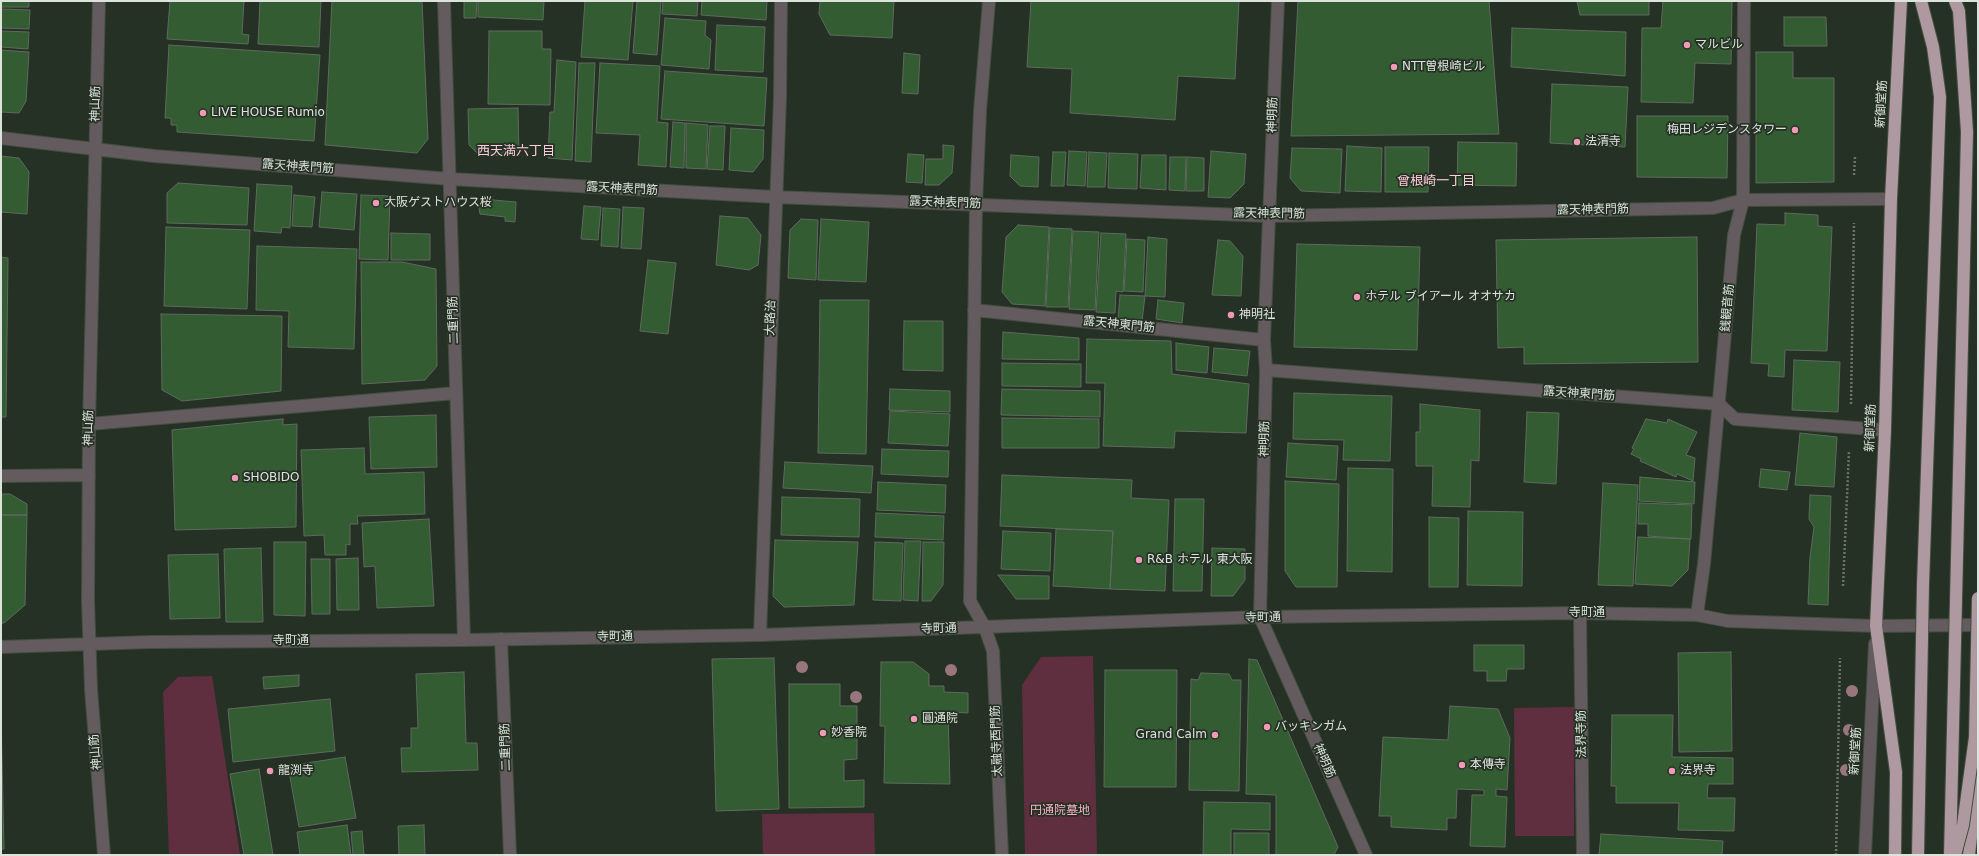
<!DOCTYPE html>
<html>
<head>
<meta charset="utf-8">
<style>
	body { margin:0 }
	#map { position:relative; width:1979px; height:856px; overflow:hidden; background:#263125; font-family:"DejaVu Sans",sans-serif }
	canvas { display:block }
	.frame { position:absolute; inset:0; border:2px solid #dce3dc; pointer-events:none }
</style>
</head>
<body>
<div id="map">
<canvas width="1979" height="856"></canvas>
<div class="frame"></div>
</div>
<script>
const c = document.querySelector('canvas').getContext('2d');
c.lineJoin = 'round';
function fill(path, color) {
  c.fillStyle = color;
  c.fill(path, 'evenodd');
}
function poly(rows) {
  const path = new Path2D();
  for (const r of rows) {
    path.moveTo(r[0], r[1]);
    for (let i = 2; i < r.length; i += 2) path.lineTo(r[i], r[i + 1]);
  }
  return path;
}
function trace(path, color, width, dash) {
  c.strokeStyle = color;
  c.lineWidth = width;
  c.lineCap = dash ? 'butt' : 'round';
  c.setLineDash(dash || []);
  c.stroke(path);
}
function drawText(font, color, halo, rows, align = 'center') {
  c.font = font + ' "DejaVu Sans","Noto Sans JP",sans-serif';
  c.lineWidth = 3.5;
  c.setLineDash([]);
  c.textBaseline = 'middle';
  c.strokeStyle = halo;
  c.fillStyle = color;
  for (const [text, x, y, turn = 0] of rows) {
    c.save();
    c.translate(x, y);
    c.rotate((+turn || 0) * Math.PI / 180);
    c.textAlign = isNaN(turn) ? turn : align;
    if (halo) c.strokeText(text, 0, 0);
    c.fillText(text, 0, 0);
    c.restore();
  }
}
fill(poly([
	[1093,656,1097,855,1025,855,1022,685,1041,657],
	[212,676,240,855,169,855,163,692,178,677],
	[1574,707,1574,836,1515,836,1514,708],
	[874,813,875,855,763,855,762,814]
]), '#5f2f3f');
const building = poly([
	[1,1,29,1,29,7,1,7,1,1],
	[170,1,244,1,242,34,249,35,248,44,167,39,170,1],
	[260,1,321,1,319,47,258,44,260,1],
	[332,1,422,1,428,139,417,153,325,145,332,1],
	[464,1,477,1,476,18,464,18,464,1],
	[478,1,544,1,543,20,478,17,478,1],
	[585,1,633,1,628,60,581,57,585,1],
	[637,1,661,1,657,55,633,53,637,1],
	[663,1,698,1,697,16,662,14,663,1],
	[702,1,767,1,766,20,701,15,702,1],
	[820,1,894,1,892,38,830,35,819,14,820,1],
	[1031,1,1239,1,1235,79,1178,76,1175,120,1070,113,1072,69,1027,67,1031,1],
	[1298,1,1489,1,1499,134,1291,136,1298,1],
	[1577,1,1649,1,1649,15,1580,15,1577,1],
	[1663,1,1732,1,1731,64,1695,63,1693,103,1641,102,1642,28,1661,28,1663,1],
	[1,9,30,10,29,29,1,28,1,9],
	[1784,17,1826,17,1827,46,1784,46,1784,17],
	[665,18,706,21,705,35,711,40,709,69,661,65,665,18],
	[717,25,765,27,763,72,715,70,717,25],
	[1512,28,1626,32,1625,76,1511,67,1512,28],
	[1,31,29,32,28,49,1,47,1,31],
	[489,31,542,31,542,49,551,49,550,105,488,104,489,31],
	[169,45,320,55,314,141,177,132,177,125,171,125,171,118,165,118,169,45],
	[1,50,29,52,26,101,19,113,1,112,1,50],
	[1756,52,1793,52,1793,78,1834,78,1834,182,1756,183,1756,52],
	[904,53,920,55,918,94,902,93,904,53],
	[557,60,576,62,572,160,548,158,550,112,554,112,557,60],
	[579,63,595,63,591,162,575,161,579,63],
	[600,63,660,66,657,122,668,123,666,167,638,165,640,135,596,133,600,63],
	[665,71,767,78,764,126,661,119,665,71],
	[1552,84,1628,87,1625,147,1550,143,1552,84],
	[518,108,519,155,480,156,469,145,468,109,518,108],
	[1637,116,1728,116,1727,178,1637,177,1637,116],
	[673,122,685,123,684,168,670,167,673,122],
	[686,123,708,125,706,169,686,168,686,123],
	[710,126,725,126,723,170,707,169,710,126],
	[731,128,764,130,763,159,753,172,729,170,731,128],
	[1458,142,1517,143,1516,186,1457,185,1458,142],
	[943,145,954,146,952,173,939,185,925,185,926,159,943,159,943,145],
	[1347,146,1382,148,1381,192,1345,191,1347,146],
	[1385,147,1429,147,1428,192,1385,192,1385,147],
	[1292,148,1342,149,1340,193,1301,191,1290,178,1292,148],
	[1069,151,1087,152,1085,186,1067,185,1069,151],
	[1211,151,1246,154,1244,184,1230,198,1208,197,1211,151],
	[1053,152,1066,152,1064,186,1051,186,1053,152],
	[1089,152,1107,153,1105,187,1087,187,1089,152],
	[1109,153,1138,154,1137,189,1108,188,1109,153],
	[908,154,924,155,922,183,906,182,908,154],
	[1011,155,1039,157,1038,187,1020,186,1010,176,1011,155],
	[1142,155,1166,155,1166,190,1140,188,1142,155],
	[1,156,19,158,29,172,27,214,1,212,1,156],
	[1170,157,1186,157,1185,191,1169,190,1170,157],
	[1187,157,1204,158,1204,191,1186,191,1187,157],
	[178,183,249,188,247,225,167,223,167,193,178,183],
	[257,184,292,186,290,228,282,227,281,233,254,231,257,184],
	[322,192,357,194,354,230,319,227,322,192],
	[294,195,315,197,312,227,292,226,294,195],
	[361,195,390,196,388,260,359,259,361,195],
	[482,199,516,202,515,222,505,221,505,217,480,214,479,208,482,199],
	[584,206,601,207,598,240,581,239,584,206],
	[623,207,644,208,641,249,621,248,623,207],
	[603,208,620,209,618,247,601,246,603,208],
	[1785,213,1818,215,1818,226,1832,227,1827,351,1785,350,1784,377,1768,376,1769,364,1751,363,1757,224,1785,225,1785,213],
	[720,216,748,218,761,235,758,265,749,270,716,265,720,216],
	[801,219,818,220,816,280,788,278,790,230,801,219],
	[821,219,869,222,866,282,818,280,821,219],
	[1018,225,1049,227,1045,306,1012,304,1002,292,1006,237,1018,225],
	[166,227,250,230,247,309,164,306,166,227],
	[1050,228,1072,229,1068,307,1046,307,1050,228],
	[1073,231,1099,232,1095,310,1069,309,1073,231],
	[391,233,430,234,430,260,391,260,391,233],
	[1101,233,1126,234,1123,292,1116,291,1115,313,1096,312,1101,233],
	[1148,237,1167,239,1165,297,1145,296,1148,237],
	[1697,237,1698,362,1524,364,1524,347,1498,348,1496,240,1697,237],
	[1127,239,1145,240,1143,292,1124,291,1127,239],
	[1218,240,1230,241,1243,256,1241,296,1212,295,1218,240],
	[1297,244,1420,247,1417,350,1294,347,1297,244],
	[257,246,357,249,354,349,288,347,289,311,256,310,257,246],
	[1,257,8,258,6,417,1,417,1,257],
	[648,260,676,263,668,334,640,331,648,260],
	[361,262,402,262,436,269,437,366,425,380,362,384,361,262],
	[1120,295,1145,296,1142,321,1118,319,1120,295],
	[820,300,869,300,866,454,818,453,820,300],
	[1158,300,1184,303,1182,323,1156,319,1158,300],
	[161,314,282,316,281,391,182,401,162,390,161,314],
	[904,321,943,321,943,371,903,370,904,321],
	[1003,332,1079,338,1079,360,1002,359,1003,332],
	[1087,339,1171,341,1172,374,1249,384,1246,433,1175,431,1174,448,1103,446,1105,383,1086,383,1087,339],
	[1176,343,1209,347,1207,373,1176,370,1176,343],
	[1214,348,1250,351,1247,376,1212,372,1214,348],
	[1794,360,1840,362,1838,412,1792,410,1794,360],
	[1002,363,1081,364,1081,387,1002,386,1002,363],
	[890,389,950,391,950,412,889,410,890,389],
	[1002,389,1100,391,1100,417,1001,415,1002,389],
	[1294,393,1392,396,1390,461,1343,460,1344,440,1293,439,1294,393],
	[1420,404,1480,410,1479,461,1471,460,1470,507,1432,506,1433,466,1416,466,1416,432,1420,432,1420,404],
	[890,411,950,414,948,446,888,443,890,411],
	[1527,412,1559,413,1556,484,1524,482,1527,412],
	[436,415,437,467,371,469,369,417,436,415],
	[1002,418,1099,419,1099,448,1002,448,1002,418],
	[283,419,283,425,297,424,296,527,175,530,172,430,283,419],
	[1646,419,1667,423,1668,419,1697,432,1686,455,1695,458,1693,481,1677,474,1676,477,1640,461,1641,459,1631,454,1634,449,1632,448,1646,419],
	[1800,433,1837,437,1834,487,1795,485,1800,433],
	[1288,443,1338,446,1336,480,1286,477,1288,443],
	[364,448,365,474,424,472,425,514,357,516,358,524,350,524,350,545,346,544,346,555,325,555,324,535,304,536,301,450,364,448],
	[882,449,949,451,948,477,881,474,882,449],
	[785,462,873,466,871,493,783,488,785,462],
	[1348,468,1393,469,1392,572,1347,571,1348,468],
	[1761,469,1790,472,1787,490,1759,487,1761,469],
	[1002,475,1132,480,1131,498,1169,500,1165,591,1110,589,1113,531,1000,526,1002,475],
	[1640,477,1695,482,1694,504,1639,501,1640,477],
	[1285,481,1339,484,1337,587,1296,587,1285,571,1285,481],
	[878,482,946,485,945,513,877,510,878,482],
	[1603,483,1638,485,1633,586,1598,585,1603,483],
	[1,494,10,494,27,504,27,515,1,515,1,494],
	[1810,495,1831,496,1828,605,1808,604,1810,557,1814,527,1809,519,1810,495],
	[782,497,860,499,859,537,781,535,782,497],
	[1175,499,1204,499,1202,591,1173,591,1175,499],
	[1639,503,1692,505,1691,539,1648,536,1648,524,1638,524,1639,503],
	[1468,511,1523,512,1522,586,1467,585,1468,511],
	[876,513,944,516,943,540,875,537,876,513],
	[1,515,27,515,25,605,4,623,1,623,1,515],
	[1429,517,1459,518,1458,587,1429,587,1429,517],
	[429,519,434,606,377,608,375,566,364,567,362,523,429,519],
	[1056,529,1113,531,1110,589,1053,586,1056,529],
	[1003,531,1051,533,1050,571,1001,569,1003,531],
	[1638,537,1690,539,1688,570,1672,586,1635,584,1638,537],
	[775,540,858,542,854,605,784,607,773,596,775,540],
	[905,541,921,541,918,601,903,600,905,541],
	[274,542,306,542,305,616,274,615,274,542],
	[875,542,903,543,901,601,873,600,875,542],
	[923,542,944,542,943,585,931,601,922,601,923,542],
	[261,548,263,622,226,622,224,549,261,548],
	[1212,548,1245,549,1245,580,1233,596,1211,596,1212,548],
	[218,554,220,618,170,619,168,555,218,554],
	[358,558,359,610,337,610,336,559,358,558],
	[311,559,330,559,330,614,312,614,311,559],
	[998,575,1049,576,1049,599,1016,599,998,575],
	[1474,645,1524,645,1524,669,1507,669,1506,681,1487,681,1487,671,1474,671,1474,645],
	[1731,652,1732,751,1679,752,1678,653,1731,652],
	[774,658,779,809,716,811,712,659,774,658],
	[1249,659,1257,660,1338,847,1334,855,1276,855,1276,795,1246,794,1249,659],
	[881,662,913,662,929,674,929,686,944,686,944,692,968,693,968,713,948,712,950,784,884,783,885,726,880,726,881,662],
	[1105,670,1177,670,1176,787,1104,787,1105,670],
	[464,672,466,743,477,743,478,770,402,772,401,748,411,748,411,728,418,728,416,674,464,672],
	[1201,673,1229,674,1232,680,1241,680,1239,791,1189,790,1191,679,1198,680,1201,673],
	[299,675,299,686,264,689,263,677,299,675],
	[789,684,840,684,840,706,857,706,857,759,844,760,844,781,864,780,864,807,789,808,789,684],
	[330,699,335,751,233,762,228,709,330,699],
	[1450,706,1498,709,1510,738,1507,790,1496,789,1496,796,1507,797,1505,847,1470,846,1472,795,1484,795,1484,790,1457,789,1456,818,1447,818,1447,830,1391,827,1391,816,1379,816,1383,737,1448,740,1450,706],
	[1,715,4,849,1,849,1,715],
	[1612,715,1673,715,1672,757,1733,758,1733,784,1708,784,1707,798,1735,798,1734,831,1678,830,1679,803,1616,803,1616,786,1611,786,1612,715],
	[345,757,356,818,299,827,288,766,345,757],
	[259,769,273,855,244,855,230,774,259,769],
	[1204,802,1270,803,1270,830,1231,829,1231,855,1203,855,1204,802],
	[347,825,351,855,300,855,297,832,347,825],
	[424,825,425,855,399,855,398,826,424,825],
	[362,831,364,855,353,855,351,832,362,831],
	[1234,833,1269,833,1269,855,1234,855,1234,833],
	[1601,834,1723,841,1722,855,1599,855,1601,834]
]);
fill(building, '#335c32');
trace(building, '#5e6a5d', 1);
const minor = poly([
	[99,1,89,424,88,601,91,689,104,855],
	[444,1,464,640],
	[989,1,980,111,976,204,970,601,985,628,993,651,1002,855],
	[1278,1,1264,340,1266,370,1260,617,1366,855],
	[1,138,154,156,451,179,775,197,1269,216,1713,208,1743,200,1891,199],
	[974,310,1264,340],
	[1266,370,1719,404,1735,419,1885,430],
	[89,424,456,393],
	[1,476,89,475],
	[1580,613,1583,855],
	[1697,615,1704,564,1734,235,1743,200,1744,1],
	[760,635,780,98,781,1],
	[501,639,510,855],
	[1,647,150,642,464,640,760,635,1260,617,1580,613,1697,615,1728,621,1876,626,1978,625],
	[1865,855,1875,644]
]);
const highway = poly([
	[1895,855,1896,772,1876,626,1885,430,1891,199,1901,1],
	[1969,855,1978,775]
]);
trace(minor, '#434d42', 14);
trace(highway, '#434d42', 14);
trace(poly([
	[1854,175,1855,157],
	[1851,404,1854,223],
	[1843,586,1849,451],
	[1836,855,1840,658]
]), '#697369', 2.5, [2, 2]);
trace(minor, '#635b5d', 12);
trace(highway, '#ad999f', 12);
const highwayBridge = poly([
	[1918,855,1923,584,1940,97,1933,47,1921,1],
	[1950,855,1967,132,1959,11,1955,1],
	[1955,855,1963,825,1975,737,1978,598]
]);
trace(highwayBridge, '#434d42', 14, []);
trace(highwayBridge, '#ad999f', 12);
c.fillStyle = '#99767d';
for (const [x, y] of [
	[802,667],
	[951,670],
	[1852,691],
	[856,697],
	[1849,730],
	[1846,770]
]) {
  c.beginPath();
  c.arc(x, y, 6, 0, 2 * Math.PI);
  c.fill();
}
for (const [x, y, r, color] of [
	[1687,45,4,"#f09ab5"],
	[1394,67,4,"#f09ab5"],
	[203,113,4,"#f09ab5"],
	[1795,130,4,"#f09ab5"],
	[1577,142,4,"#f09ab5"],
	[376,203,4,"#f09ab5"],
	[1357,297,4,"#f09ab5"],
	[1231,315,4,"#f09ab5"],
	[235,478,4,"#f09ab5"],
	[1139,560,4,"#f09ab5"],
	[914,719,4,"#f09ab5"],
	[1267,727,4,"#f09ab5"],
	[823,733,4,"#f09ab5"],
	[1215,735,4,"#f09ab5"],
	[1462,765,4,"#f09ab5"],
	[270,771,4,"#f09ab5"],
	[1672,771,4,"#f09ab5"]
]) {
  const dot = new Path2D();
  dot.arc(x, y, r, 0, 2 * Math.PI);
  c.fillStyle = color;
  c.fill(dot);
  trace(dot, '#263125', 1.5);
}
drawText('12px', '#dce3dc', '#263125', [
	["マルビル",1695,45],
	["NTT曽根崎ビル",1402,67],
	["LIVE HOUSE Rumio",211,113],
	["梅田レジデンスタワー",1787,130,"right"],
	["法清寺",1585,142],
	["大阪ゲストハウス桜",384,203],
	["ホテル ブイアール オオサカ",1365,297],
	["神明社",1239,315],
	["SHOBIDO",243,478],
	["R&B ホテル 東大阪",1147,560],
	["圓通院",922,719],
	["バッキンガム",1275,727],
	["妙香院",831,733],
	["Grand Calm",1207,735,"right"],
	["本傳寺",1470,765],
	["龍渕寺",278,771],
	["法界寺",1680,771]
], 'left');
drawText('12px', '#dce3dc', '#263125', [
	["神山筋",96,104,-89],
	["新御堂筋",1882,104,-87],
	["神明筋",1273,115,-88],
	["露天神表門筋",298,167,4],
	["露天神表門筋",622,189,3],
	["露天神表門筋",945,203,2],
	["露天神表門筋",1593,210,-1],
	["露天神表門筋",1269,214,1],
	["銭観音筋",1728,308,-85],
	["大路治",771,318,-88],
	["二重門筋",454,320,-92],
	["露天神東門筋",1119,325,6],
	["露天神東門筋",1579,394,4],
	["神山筋",89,428,-89],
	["新御堂筋",1871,428,-88],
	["神明筋",1265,439,-89],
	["寺町通",1587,613],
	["寺町通",1263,618,-1],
	["寺町通",939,629,-2],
	["寺町通",615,637,-1],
	["寺町通",291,641],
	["法界寺筋",1582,734,-91],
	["太融寺西門筋",997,741,-92],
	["二重門筋",506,747,-92],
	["新御堂筋",1856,751,-87],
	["神山筋",96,752,-95],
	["神明筋",1324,761,66]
]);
drawText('12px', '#f7afc5', '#263125', [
	["円通院墓地",1060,811]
]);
drawText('13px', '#feccda', '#263125', [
	["西天満六丁目",516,152],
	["曾根崎一丁目",1436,182]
]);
</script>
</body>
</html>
